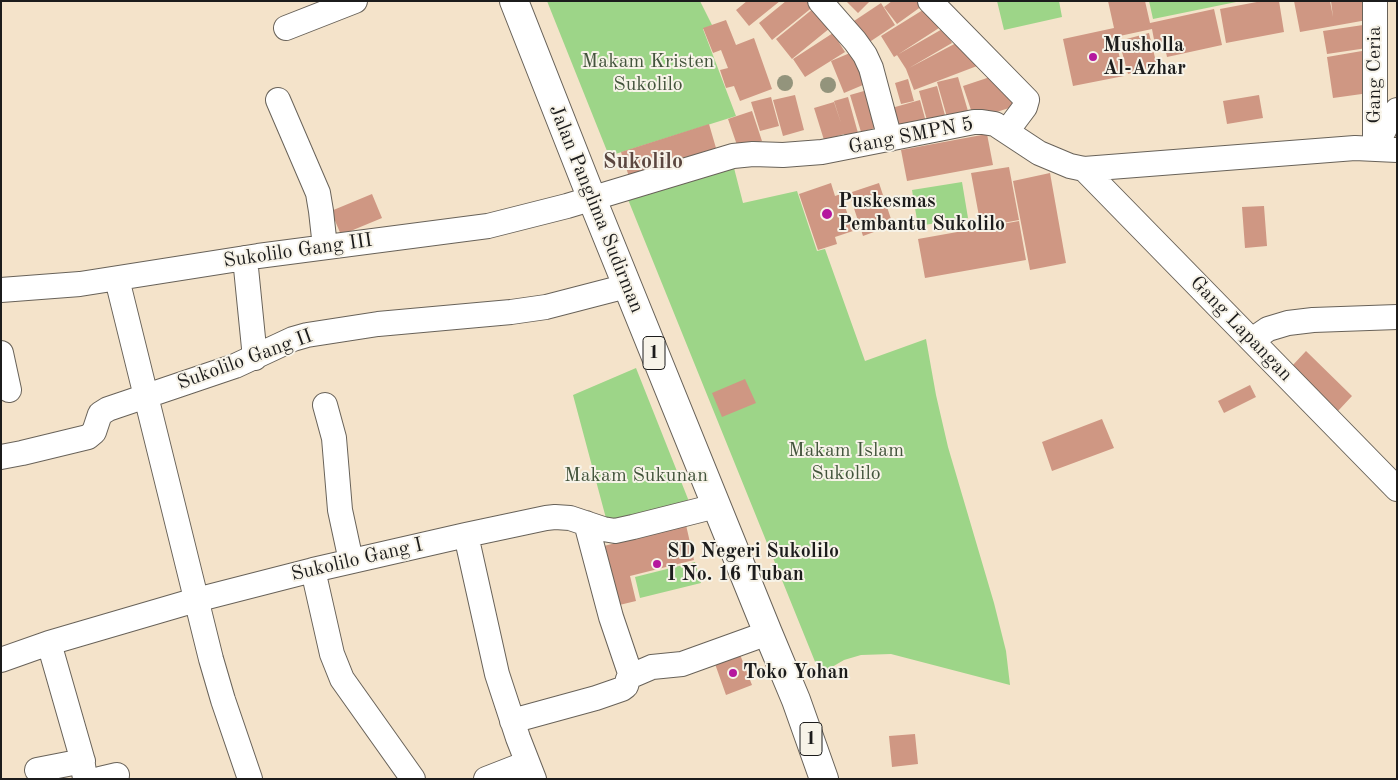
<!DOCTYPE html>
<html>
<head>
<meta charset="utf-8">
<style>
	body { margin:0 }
	#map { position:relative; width:1398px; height:780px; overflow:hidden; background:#f4e3ca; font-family:"Old Standard TT",serif }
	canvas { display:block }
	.frame { position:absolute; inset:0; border:2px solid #1c1c1c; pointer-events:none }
</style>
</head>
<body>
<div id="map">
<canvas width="1398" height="780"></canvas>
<div class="frame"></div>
</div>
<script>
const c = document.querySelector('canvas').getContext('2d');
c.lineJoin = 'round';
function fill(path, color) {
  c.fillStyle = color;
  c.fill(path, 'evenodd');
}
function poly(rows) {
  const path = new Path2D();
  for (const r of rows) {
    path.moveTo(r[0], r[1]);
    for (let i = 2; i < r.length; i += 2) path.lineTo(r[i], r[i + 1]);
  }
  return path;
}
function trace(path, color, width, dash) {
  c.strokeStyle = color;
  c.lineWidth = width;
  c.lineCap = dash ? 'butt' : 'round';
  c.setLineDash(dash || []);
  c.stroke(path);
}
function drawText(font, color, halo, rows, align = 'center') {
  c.font = font + ' "Old Standard TT",serif';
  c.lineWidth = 4;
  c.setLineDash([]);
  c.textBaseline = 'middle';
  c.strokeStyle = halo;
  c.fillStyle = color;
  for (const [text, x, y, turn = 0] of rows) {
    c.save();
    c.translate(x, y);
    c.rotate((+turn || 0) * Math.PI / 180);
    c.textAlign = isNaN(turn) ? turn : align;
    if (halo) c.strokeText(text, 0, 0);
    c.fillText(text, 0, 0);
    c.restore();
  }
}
fill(poly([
	[547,1,700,1,712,25,703,29,736,116,609,156],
	[997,1,1059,1,1062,17,1004,30],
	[1149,1,1241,1,1153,19],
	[734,168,743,203,797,191,817,251,825,249,865,361,926,339,936,395,948,447,994,603,1006,651,1010,685,891,654,861,655,844,660,820,674,627,197],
	[962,182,968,218,918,226,912,190],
	[636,368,690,504,607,522,573,395],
	[695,562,701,583,640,598,635,577]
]), '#9dd588');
fill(poly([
	[747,1,780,1,749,26,736,10],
	[786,1,810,1,814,6,772,40,759,23],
	[846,1,870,1,858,13],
	[892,1,918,1,922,6,897,24,884,7],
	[1108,1,1145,1,1150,23,1214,9,1222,45,1167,57,1165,48,1156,50,1152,29,1115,37,1124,76,1073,86,1063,39,1114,28],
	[1262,1,1279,1,1284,32,1226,43,1220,9],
	[1294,1,1330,1,1333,17,1331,1,1363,1,1367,20,1300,32],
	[881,3,895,25,862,47,848,25],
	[814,8,830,28,792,59,776,39],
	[926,8,939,28,894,57,881,36],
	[726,20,736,45,754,38,772,89,740,101,734,86,726,88,720,70,728,68,721,50,713,53,703,28],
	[1363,25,1367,48,1327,54,1323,31],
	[944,28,952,43,909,68,960,41,977,66,914,90,906,69,897,55],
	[833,33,845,52,805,77,793,59],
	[1149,33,1157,66,1128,74,1119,41],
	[857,50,870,82,844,93,831,61],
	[1362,51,1369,93,1333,98,1327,57],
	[996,75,1022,104,974,119,963,86],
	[958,77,968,111,947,117,937,82],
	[908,79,914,101,901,104,895,83],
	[937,86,946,119,928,124,919,91],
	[871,89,882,126,861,132,850,95],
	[795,95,804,130,783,136,773,100],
	[1259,95,1263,118,1227,124,1223,101],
	[771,97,779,126,760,131,751,102],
	[848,97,858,133,845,137,844,134,824,140,814,108,834,102,841,123,834,101],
	[920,100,926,122,894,130,888,109],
	[752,111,762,141,738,148,728,119],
	[709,124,718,155,631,183,621,152],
	[987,134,993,165,907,181,901,150],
	[1009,167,1019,220,981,227,971,173],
	[1050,173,1066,263,1030,270,1013,181],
	[831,183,835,196,841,194,853,231,835,237,837,244,818,250,799,194],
	[879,183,893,225,863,236,849,193],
	[372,194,382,218,341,235,331,211],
	[1264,206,1267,246,1245,248,1242,207],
	[1019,221,1026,260,925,278,918,239],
	[1306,351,1352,396,1338,411,1292,366],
	[745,379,756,403,722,417,712,393],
	[1250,385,1256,397,1224,413,1218,401],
	[1102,419,1114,448,1052,471,1042,442],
	[686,525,694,560,630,576,636,601,611,607,596,548],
	[739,652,752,685,726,695,714,661],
	[915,734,918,764,892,767,889,736]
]), '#cf9783');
const minor = poly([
	[820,1,855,41,865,55,871,68,890,139],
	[930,1,1027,100,1025,107,1007,131],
	[1375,1,1375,149],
	[286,28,355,1],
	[278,100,318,193,321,211,325,247],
	[1377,145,1387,124,1397,110],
	[1084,169,1397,489],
	[245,258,255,358],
	[117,279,211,659,223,700,250,779],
	[1,290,80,284,258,256,488,226,567,206,733,156,753,154,783,155,822,152,974,122,982,122,995,124,1039,153,1070,166,1084,169,1355,148,1397,150],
	[1252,340,1268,329,1288,323,1313,320,1397,317],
	[1,353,9,390],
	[325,405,334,438,340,510,351,561],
	[1,457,22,453,88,437,94,432,100,414,108,409,235,366,293,339,307,335,378,324,511,312,546,307,627,286],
	[586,523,611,617,631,676],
	[466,535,497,674,518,738,534,779],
	[313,570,332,654,342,679,413,779],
	[49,643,82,758,85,779],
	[1,660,49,643,196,600,313,570,466,535,546,518,555,517,570,518,603,529,615,531,633,527,716,506],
	[512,721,596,698,622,689,626,686,628,679,631,676,652,667,682,664,768,633],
	[37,770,83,761],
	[100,779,117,775],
	[486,779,527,763]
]);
const highway = poly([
	[514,1,592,199,768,633,796,700,824,779]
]);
trace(minor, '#686259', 26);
trace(highway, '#686259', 30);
trace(minor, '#fff', 24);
trace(highway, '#fff', 28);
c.fillStyle = '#93947c';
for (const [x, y] of [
	[785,83],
	[828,85]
]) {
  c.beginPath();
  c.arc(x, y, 8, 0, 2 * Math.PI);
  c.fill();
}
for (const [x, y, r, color] of [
	[1093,57,5,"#b5179e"],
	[827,214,6,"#b5179e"],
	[657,564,5,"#b5179e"],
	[733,673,5,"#b5179e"]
]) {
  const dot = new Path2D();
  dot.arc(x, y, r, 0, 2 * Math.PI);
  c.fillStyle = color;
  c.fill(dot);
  trace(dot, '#f7f3e8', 2);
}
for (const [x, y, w] of [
	[654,353,22],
	[811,739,22]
]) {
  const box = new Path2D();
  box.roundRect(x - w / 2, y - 16.5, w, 33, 4);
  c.fillStyle = '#f7f3e8';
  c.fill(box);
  trace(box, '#1c1c1c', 1);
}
drawText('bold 19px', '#1c1c1c', null, [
	["1",654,353],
	["1",811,739]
]);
drawText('bold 20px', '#1c1c1c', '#f7f3e8', [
	["Musholla",1103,46],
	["Al-Azhar",1103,69],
	["Puskesmas",838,202],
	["Pembantu Sukolilo",838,225],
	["SD Negeri Sukolilo",667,552],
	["I No. 16 Tuban",667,575],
	["Toko Yohan",743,673]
], 'left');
drawText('20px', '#43543c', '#f7f3e8', [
	["Makam Kristen",648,62],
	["Sukolilo",648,85],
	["Makam Islam",846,451],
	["Sukolilo",846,474],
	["Makam Sukunan",636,476]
]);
drawText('20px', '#1c1c1c', '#f7f3e8', [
	["Gang Ceria",1375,75,-90],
	["Gang SMPN 5",911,136,-11],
	["Jalan Panglima Sudirman",596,209,68],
	["Sukolilo Gang III",298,251,-8],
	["Gang Lapangan",1241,329,46],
	["Sukolilo Gang II",245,360,-20],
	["Sukolilo Gang I",357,560,-13]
]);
drawText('bold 22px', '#5b4740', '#f7f3e8', [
	["Sukolilo",643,162]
]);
</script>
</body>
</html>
